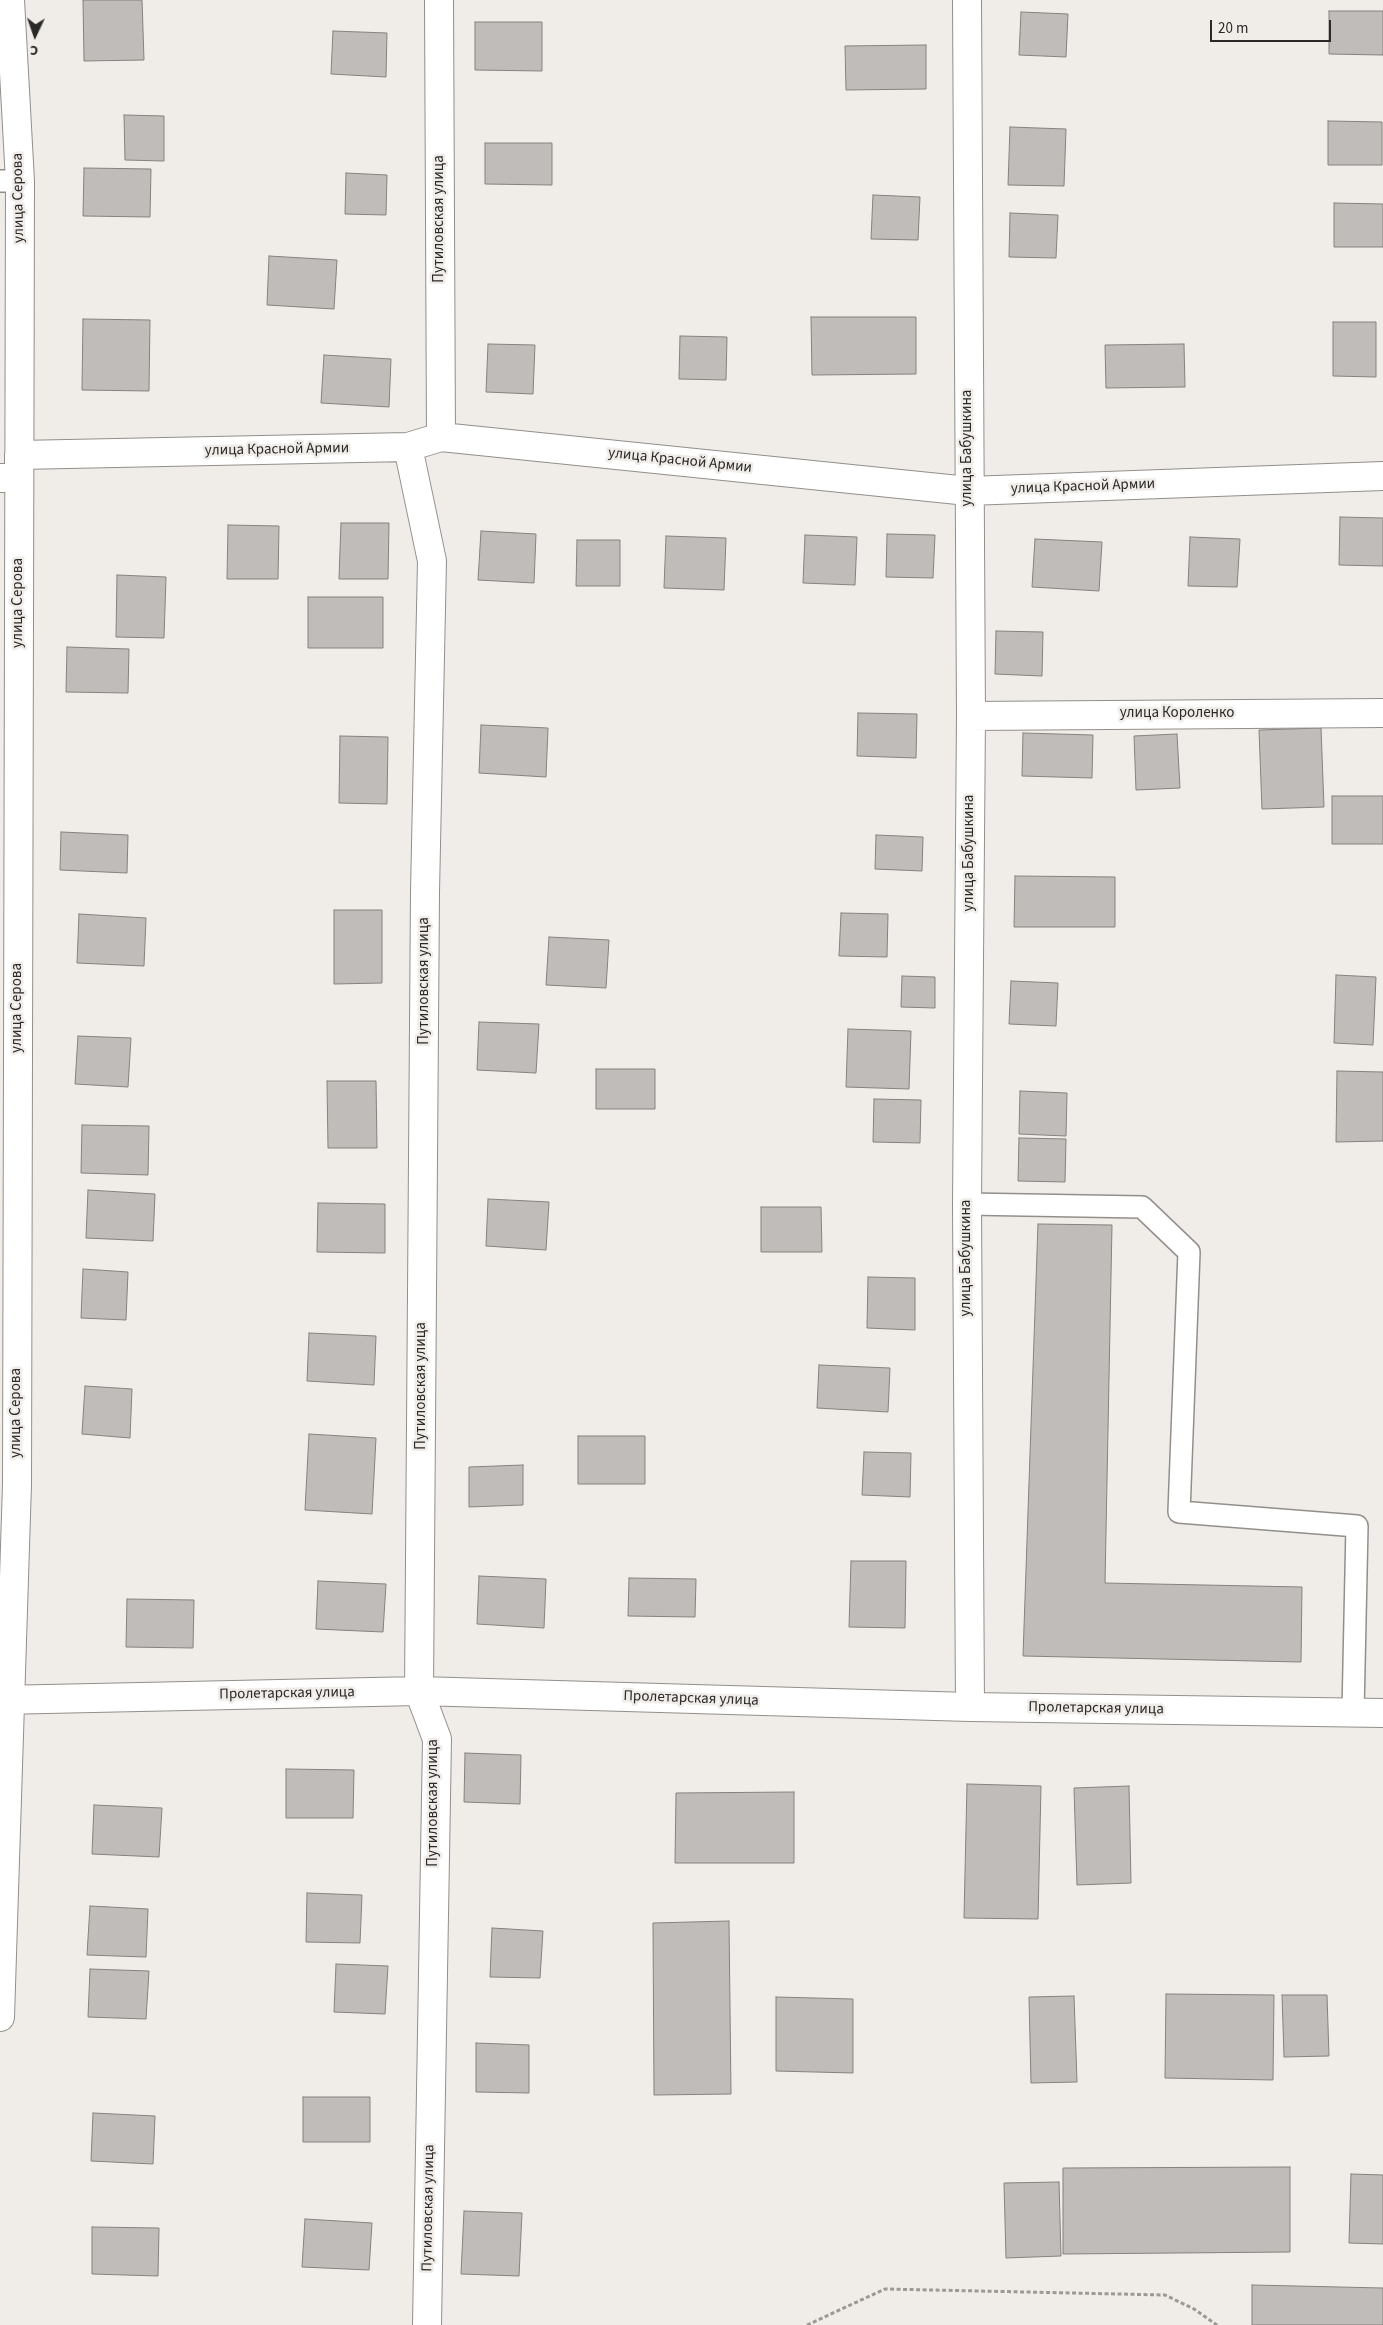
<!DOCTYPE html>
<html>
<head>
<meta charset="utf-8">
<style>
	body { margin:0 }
	#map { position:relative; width:1383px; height:2325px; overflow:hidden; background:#f0ede9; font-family:"Source Sans 3",sans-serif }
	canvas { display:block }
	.north { position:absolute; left:10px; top:10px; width:50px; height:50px; -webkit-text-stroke:4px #f0ede9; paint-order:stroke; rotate:183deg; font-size:14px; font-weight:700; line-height:20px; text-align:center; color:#2a2927 }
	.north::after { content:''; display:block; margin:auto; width:18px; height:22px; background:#2a2927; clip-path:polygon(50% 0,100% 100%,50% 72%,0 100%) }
	.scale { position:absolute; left:1210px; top:20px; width:121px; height:22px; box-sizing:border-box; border:2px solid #2a2927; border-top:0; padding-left:6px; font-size:15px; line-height:18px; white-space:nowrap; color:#2a2927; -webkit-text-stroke:4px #f0ede9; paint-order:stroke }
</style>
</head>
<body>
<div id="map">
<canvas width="1383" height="2325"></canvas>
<div class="north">С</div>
<div class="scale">20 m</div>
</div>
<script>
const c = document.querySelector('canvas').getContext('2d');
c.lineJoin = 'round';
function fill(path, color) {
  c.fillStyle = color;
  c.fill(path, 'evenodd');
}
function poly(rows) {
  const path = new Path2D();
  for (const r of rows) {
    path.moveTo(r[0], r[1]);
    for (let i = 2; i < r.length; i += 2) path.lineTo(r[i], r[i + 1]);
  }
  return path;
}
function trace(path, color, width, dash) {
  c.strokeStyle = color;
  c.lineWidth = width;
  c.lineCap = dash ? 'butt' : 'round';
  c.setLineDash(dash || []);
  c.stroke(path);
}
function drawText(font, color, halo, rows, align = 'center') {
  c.font = font + ' "Source Sans 3",sans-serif';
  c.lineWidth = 5;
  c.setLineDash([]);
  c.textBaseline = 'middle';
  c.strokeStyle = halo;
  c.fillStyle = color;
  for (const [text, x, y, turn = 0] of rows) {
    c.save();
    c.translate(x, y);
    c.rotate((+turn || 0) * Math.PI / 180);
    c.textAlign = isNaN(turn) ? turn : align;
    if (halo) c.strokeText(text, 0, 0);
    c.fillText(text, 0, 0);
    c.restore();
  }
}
const building = poly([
	[83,0,142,0,144,60,84,61,83,0],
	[1329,11,1383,11,1383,55,1329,54,1329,11],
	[1021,12,1068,14,1066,57,1019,55,1021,12],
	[475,22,542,22,542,71,475,70,475,22],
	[333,31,387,33,386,77,331,74,333,31],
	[926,45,926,89,846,90,845,46,926,45],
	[124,115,164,116,164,161,125,160,124,115],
	[1328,121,1382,122,1382,165,1328,165,1328,121],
	[1010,127,1066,129,1064,186,1008,185,1010,127],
	[485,143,552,143,552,185,485,184,485,143],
	[84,168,151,169,150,217,83,216,84,168],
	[346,173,387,175,386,215,345,214,346,173],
	[873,195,920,197,918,240,871,239,873,195],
	[1334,203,1383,204,1383,247,1334,247,1334,203],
	[1010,213,1058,215,1056,258,1009,257,1010,213],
	[269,256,337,260,334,309,267,305,269,256],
	[811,317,916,317,916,374,812,375,811,317],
	[83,319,150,320,149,391,82,390,83,319],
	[1333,322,1376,322,1376,377,1333,376,1333,322],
	[680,336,727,337,726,380,679,379,680,336],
	[488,344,535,345,533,394,486,392,488,344],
	[1184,344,1185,387,1106,388,1105,345,1184,344],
	[324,355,391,359,389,407,321,403,324,355],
	[1340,517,1383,518,1383,566,1339,565,1340,517],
	[341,523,389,523,388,579,339,579,341,523],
	[228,525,279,526,278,579,227,579,228,525],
	[481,531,536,534,534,583,478,580,481,531],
	[887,534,935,535,933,578,886,577,887,534],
	[805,535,857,537,855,585,803,583,805,535],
	[666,536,726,538,724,590,664,588,666,536],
	[1190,537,1240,539,1237,587,1188,586,1190,537],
	[1035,539,1102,542,1099,591,1032,587,1035,539],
	[577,540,620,540,620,586,576,586,577,540],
	[117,575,166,577,164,638,116,637,117,575],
	[308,597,383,597,383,648,308,648,308,597],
	[996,631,1043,632,1042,676,995,674,996,631],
	[67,647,129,649,128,693,66,692,67,647],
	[858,713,917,714,916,758,857,756,858,713],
	[481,725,548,728,546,777,479,773,481,725],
	[1321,728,1324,807,1262,809,1259,730,1321,728],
	[1023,733,1093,735,1092,778,1022,776,1023,733],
	[1177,734,1180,788,1136,790,1134,736,1177,734],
	[340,736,388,737,387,804,339,803,340,736],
	[1332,796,1383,796,1383,844,1332,844,1332,796],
	[61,832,128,835,127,873,60,870,61,832],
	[876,835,923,837,922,871,875,869,876,835],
	[1015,876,1115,877,1115,927,1014,927,1015,876],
	[334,910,382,910,382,983,334,984,334,910],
	[841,913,888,914,887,957,839,956,841,913],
	[79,914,146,918,144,966,77,963,79,914],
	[549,937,609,940,606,988,546,985,549,937],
	[1336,975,1376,977,1373,1045,1334,1043,1336,975],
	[902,976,935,977,935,1008,901,1007,902,976],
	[1011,981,1058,983,1056,1026,1009,1024,1011,981],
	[479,1022,539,1024,536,1073,477,1070,479,1022],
	[848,1029,911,1031,909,1089,846,1087,848,1029],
	[78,1036,131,1038,128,1087,75,1084,78,1036],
	[596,1069,655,1069,655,1109,596,1109,596,1069],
	[1337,1071,1383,1072,1383,1141,1336,1142,1337,1071],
	[327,1081,376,1081,377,1148,328,1148,327,1081],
	[1020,1091,1067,1093,1066,1136,1019,1134,1020,1091],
	[874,1099,921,1100,920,1143,873,1142,874,1099],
	[82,1125,149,1126,148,1175,81,1173,82,1125],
	[1019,1138,1066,1139,1065,1182,1018,1181,1019,1138],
	[88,1190,155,1194,153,1241,86,1238,88,1190],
	[488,1199,549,1202,546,1250,486,1246,488,1199],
	[318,1203,385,1204,385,1253,317,1252,318,1203],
	[761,1207,821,1207,822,1252,761,1252,761,1207],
	[1038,1224,1112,1225,1105,1583,1302,1587,1301,1662,1023,1656,1038,1224],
	[83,1269,128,1272,126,1320,81,1318,83,1269],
	[868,1277,915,1278,915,1330,867,1328,868,1277],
	[309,1333,376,1336,374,1385,307,1381,309,1333],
	[819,1365,890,1368,888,1412,817,1408,819,1365],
	[85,1386,132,1389,130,1438,82,1434,85,1386],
	[309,1434,376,1438,372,1514,305,1510,309,1434],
	[578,1436,645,1436,645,1484,578,1484,578,1436],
	[864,1452,911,1453,910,1497,862,1495,864,1452],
	[523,1465,523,1505,469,1507,469,1467,523,1465],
	[851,1561,906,1561,905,1628,849,1627,851,1561],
	[479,1576,546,1579,544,1628,477,1624,479,1576],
	[629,1578,696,1579,695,1617,628,1616,629,1578],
	[318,1581,386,1584,383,1632,316,1629,318,1581],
	[127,1599,194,1600,193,1648,126,1647,127,1599],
	[465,1753,521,1755,520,1804,464,1802,465,1753],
	[286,1769,354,1770,353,1818,286,1818,286,1769],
	[967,1784,1041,1786,1038,1919,964,1918,967,1784],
	[1129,1786,1131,1883,1077,1885,1074,1788,1129,1786],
	[794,1792,794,1863,675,1863,676,1793,794,1792],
	[94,1805,162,1808,159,1857,92,1854,94,1805],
	[307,1893,362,1895,360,1943,306,1942,307,1893],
	[90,1906,148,1909,146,1957,87,1955,90,1906],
	[729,1921,731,2094,654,2095,653,1923,729,1921],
	[492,1928,543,1931,540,1978,490,1977,492,1928],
	[336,1964,388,1966,385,2014,334,2012,336,1964],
	[90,1969,149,1971,146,2019,88,2017,90,1969],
	[1166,1994,1274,1995,1273,2080,1165,2078,1166,1994],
	[1282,1995,1327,1995,1329,2056,1284,2057,1282,1995],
	[1074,1996,1077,2082,1031,2083,1029,1997,1074,1996],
	[776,1997,853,1999,853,2073,776,2071,776,1997],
	[476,2043,529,2045,529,2093,476,2092,476,2043],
	[303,2097,370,2097,370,2142,303,2142,303,2097],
	[93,2113,155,2116,153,2164,91,2161,93,2113],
	[1290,2167,1290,2252,1063,2254,1063,2168,1290,2167],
	[1351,2174,1383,2175,1383,2244,1349,2243,1351,2174],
	[1059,2182,1061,2256,1006,2258,1004,2183,1059,2182],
	[464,2211,522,2213,519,2276,461,2274,464,2211],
	[305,2219,372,2223,369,2270,302,2267,305,2219],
	[92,2227,159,2228,158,2276,92,2274,92,2227],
	[1252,2285,1383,2288,1383,2325,1252,2325,1252,2285]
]);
fill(building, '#bfbcb9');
trace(building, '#85827e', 1);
const service = poly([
	[0,181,20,181],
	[967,1204,1142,1207,1189,1252,1179,1512,1357,1526,1353,1712]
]);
const minor = poly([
	[439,0,441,437],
	[967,0,971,716,967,1204,970,1707],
	[408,447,432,561,425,892,419,1691,437,1739,427,2325],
	[0,478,19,478,19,455,408,447,441,437,968,491,1383,476],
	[971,716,1383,713],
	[0,1700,419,1691,970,1707,1383,1713],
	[0,2017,17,1484,20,181,10,0]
]);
trace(service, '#928f8b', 24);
trace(minor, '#928f8b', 30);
trace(poly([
	[807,2325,885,2289,1165,2295,1194,2309,1217,2325]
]), '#9b9996', 3, [4, 2.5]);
trace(service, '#fff', 21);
trace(minor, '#fff', 28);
drawText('15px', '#2a2927', '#f0ede9', [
	["улица Серова",19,198,-91],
	["Путиловская улица",440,219,-90],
	["улица Бабушкина",968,448,-90],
	["улица Красной Армии",277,450,-1],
	["улица Красной Армии",680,461,6],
	["улица Красной Армии",1083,487,-2],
	["улица Серова",19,603,-90],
	["улица Короленко",1177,714],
	["улица Бабушкина",970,853,-90],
	["Путиловская улица",425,981,-90],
	["улица Серова",18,1008,-90],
	["улица Бабушкина",967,1258,-90],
	["Путиловская улица",422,1386,-90],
	["улица Серова",17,1413,-90],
	["Пролетарская улица",287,1694,-1],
	["Пролетарская улица",691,1699,2],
	["Пролетарская улица",1096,1709,1],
	["Путиловская улица",434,1803,-90],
	["Путиловская улица",429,2208,-89]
]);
</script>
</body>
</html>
